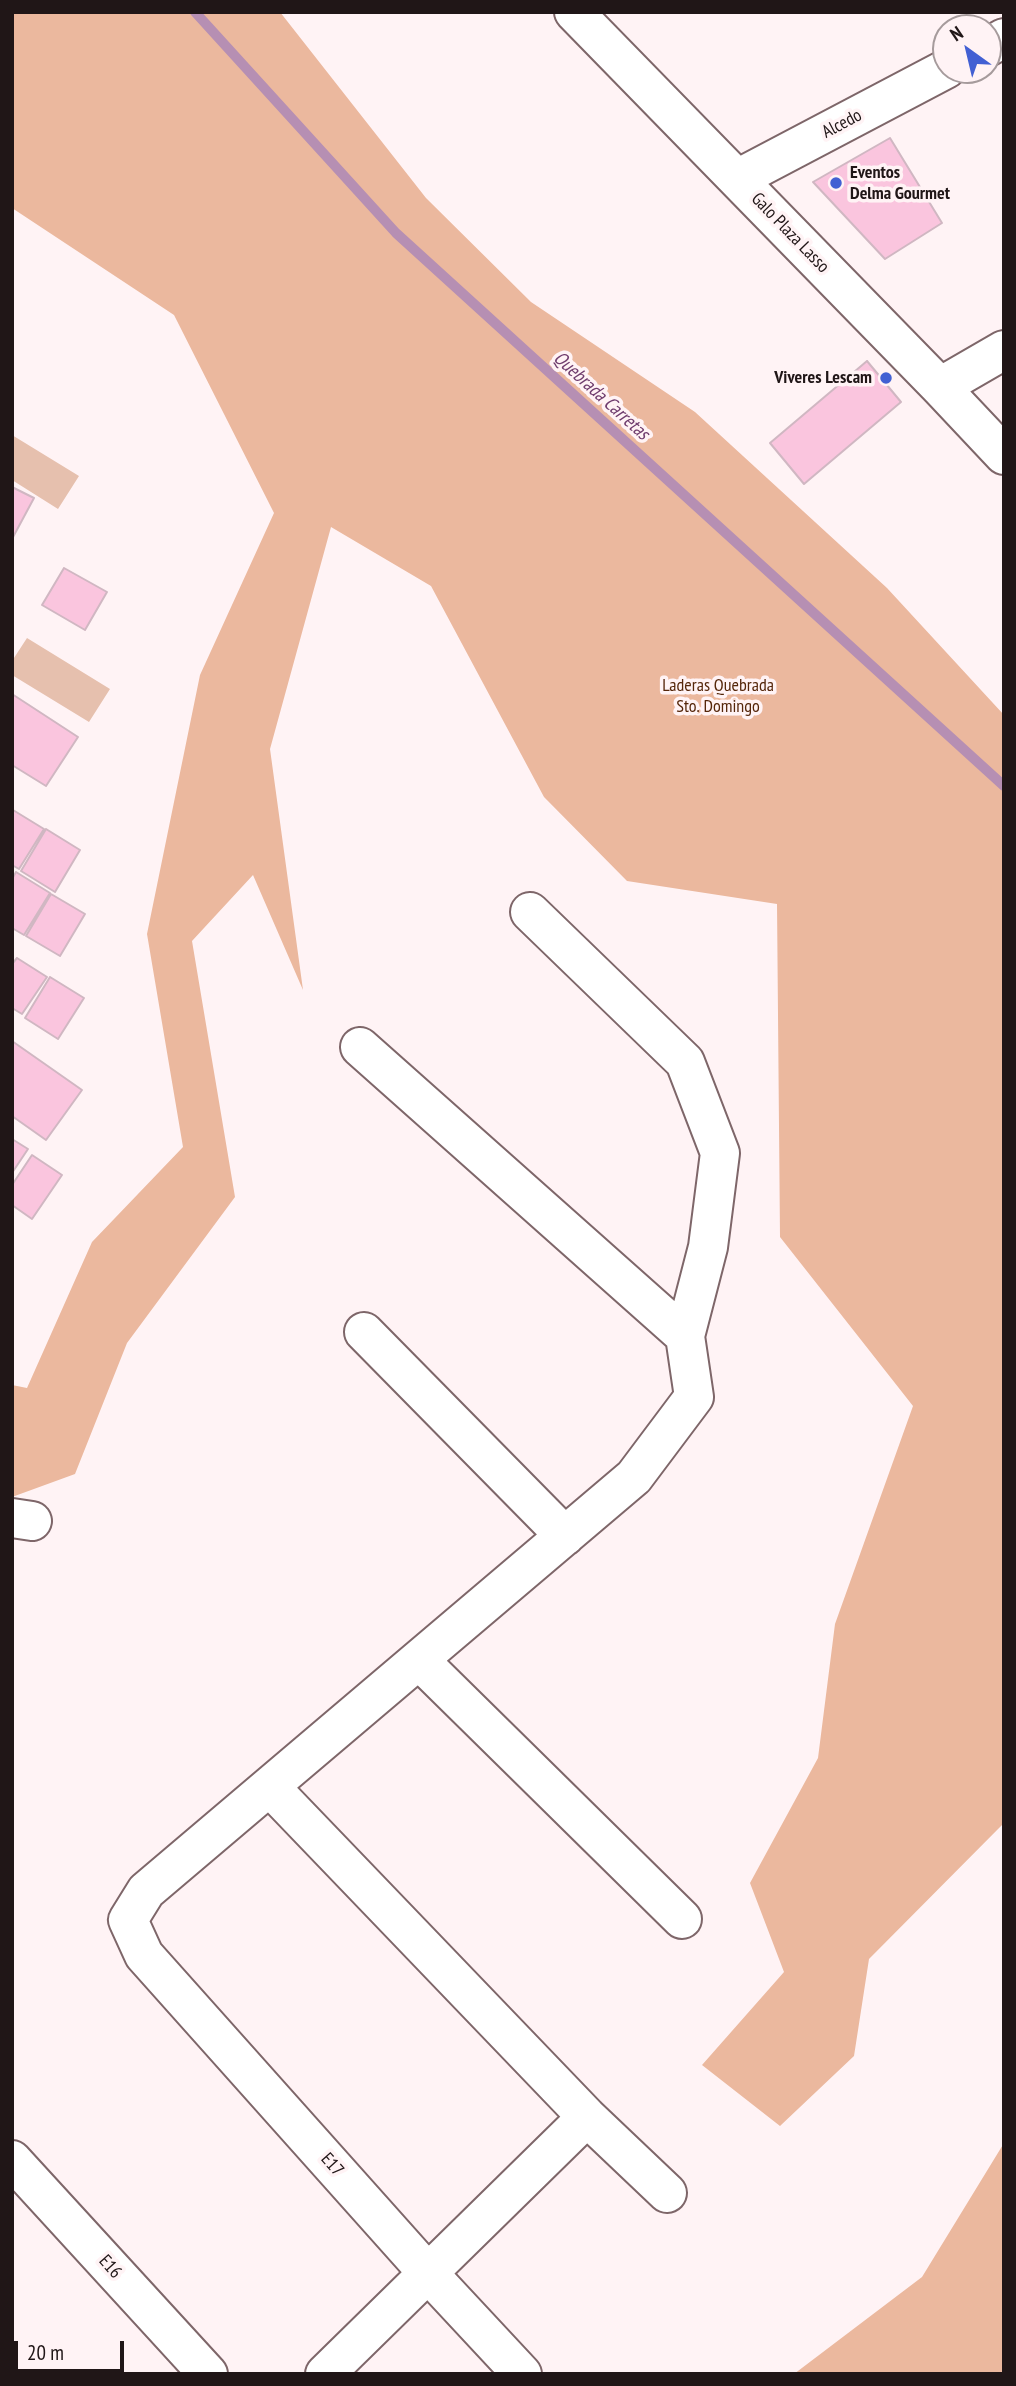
<!DOCTYPE html>
<html>
<head>
<meta charset="utf-8">
<style>
	body { margin:0 }
	#map { position:relative; width:1016px; height:2386px; overflow:hidden; background:#fff3f5; font-family:"PT Sans Narrow",sans-serif }
	canvas { display:block }
	.frame { position:absolute; inset:0; border:14px solid #201617; pointer-events:none }
	.north { position:absolute; left:932px; top:14px; width:70px; height:70px; box-sizing:border-box; background:#fff3f5; border:2px solid #a69b9c; border-radius:50%; rotate:326deg; font-size:19px; font-weight:700; line-height:28px; text-align:center; color:#201617 }
	.north::after { content:''; display:block; margin:auto; width:24px; height:32px; background:#4260d3; clip-path:polygon(50% 0,100% 100%,50% 72%,0 100%) }
	.scale { position:absolute; left:14px; top:2341px; width:110px; height:32px; box-sizing:border-box; border:4px solid #201617; border-top:0; padding-left:9px; font-size:21px; line-height:24px; white-space:nowrap; color:#201617; -webkit-text-stroke:5px #fff3f5; paint-order:stroke }
</style>
</head>
<body>
<div id="map">
<canvas width="1016" height="2386"></canvas>
<div class="frame"></div>
<div class="north">N</div>
<div class="scale">20 m</div>
</div>
<script>
const c = document.querySelector('canvas').getContext('2d');
c.lineJoin = 'round';
function fill(path, color) {
  c.fillStyle = color;
  c.fill(path, 'evenodd');
}
function poly(rows) {
  const path = new Path2D();
  for (const r of rows) {
    path.moveTo(r[0], r[1]);
    for (let i = 2; i < r.length; i += 2) path.lineTo(r[i], r[i + 1]);
  }
  return path;
}
function trace(path, color, width, dash) {
  c.strokeStyle = color;
  c.lineWidth = width;
  c.lineCap = dash ? 'butt' : 'round';
  c.setLineDash(dash || []);
  c.stroke(path);
}
function drawText(font, color, halo, rows, align = 'center') {
  c.font = font + ' "PT Sans Narrow",sans-serif';
  c.lineWidth = 7;
  c.setLineDash([]);
  c.textBaseline = 'middle';
  c.strokeStyle = halo;
  c.fillStyle = color;
  for (const [text, x, y, turn = 0] of rows) {
    c.save();
    c.translate(x, y);
    c.rotate((+turn || 0) * Math.PI / 180);
    c.textAlign = isNaN(turn) ? turn : align;
    if (halo) c.strokeText(text, 0, 0);
    c.fillText(text, 0, 0);
    c.restore();
  }
}
fill(poly([
	[12,435,79,476,58,509,12,480],
	[27,638,110,689,89,722,12,675,12,661]
]), '#e6c0ae');
fill(poly([
	[12,12,280,12,426,198,531,302,695,412,887,588,1004,715,1004,1823,869,1959,854,2056,780,2126,702,2065,784,1972,750,1883,818,1758,835,1624,913,1406,780,1237,777,904,627,881,544,797,431,586,331,527,270,749,303,990,253,875,192,941,235,1197,127,1343,75,1474,12,1497,12,1385,27,1388,92,1242,183,1147,147,934,200,675,274,513,174,315,12,208],
	[1004,2143,1004,2374,794,2374,922,2277]
]), '#ebb89e');
trace(poly([
	[195,12,396,233,1004,786]
]), '#b68fb3', 10);
const building = poly([
	[890,138,942,223,885,259,813,182,890,138],
	[867,361,901,402,804,484,770,443,867,361],
	[12,487,34,498,12,539,12,487],
	[64,568,107,592,85,630,42,605,64,568],
	[12,694,78,737,46,786,12,765,12,694],
	[13,810,44,829,19,869,12,865,13,810],
	[46,829,80,850,55,892,21,871,46,829],
	[16,872,50,893,24,935,12,928,12,879,16,872],
	[51,894,85,914,60,956,26,936,51,894],
	[17,958,47,977,22,1014,12,1008,12,964,17,958],
	[50,977,84,998,58,1039,25,1018,50,977],
	[12,1041,82,1090,46,1140,12,1116,12,1041],
	[12,1139,28,1149,12,1173,12,1139],
	[32,1155,62,1175,32,1219,12,1205,12,1185,32,1155]
]);
fill(building, '#fac5de');
trace(building, '#d0b7c2', 2);
const minor = poly([
	[574,12,940,387,1004,455],
	[988,47,1004,38],
	[737,179,946,69],
	[940,387,1004,350],
	[360,1047,685,1336],
	[364,1332,565,1536],
	[12,1518,32,1521],
	[419,1660,682,1919],
	[270,1787,587,2117,667,2193],
	[12,2160,208,2374],
	[325,2374,587,2117],
	[522,2374,427,2272,144,1955,128,1920,146,1891,634,1477,694,1397,685,1336,708,1247,720,1153,685,1062,530,912]
]);
trace(minor, '#7e6669', 42);
trace(minor, '#fff', 38);
for (const [x, y, r, color] of [
	[836,183,7,"#4260d3"],
	[886,378,7,"#4260d3"]
]) {
  const dot = new Path2D();
  dot.arc(x, y, r, 0, 2 * Math.PI);
  c.fillStyle = color;
  c.fill(dot);
  trace(dot, '#fff3f5', 2.5);
}
drawText('18px', '#201617', '#fff3f5', [
	["Alcedo",842,124,-28],
	["Galo Plaza Lasso",790,233,46],
	["E17",332,2165,48],
	["E16",110,2267,48]
]);
drawText('bold 18px', '#201617', '#fff3f5', [
	["Eventos",850,173],
	["Delma Gourmet",850,194],
	["Viveres Lescam",872,378,"right"]
], 'left');
drawText('18px', '#55260a', '#fff3f5', [
	["Laderas Quebrada",718,686],
	["Sto. Domingo",718,707]
]);
drawText('italic 19px', '#703d6e', '#fff3f5', [
	["Quebrada Carretas",601,396,42]
]);
</script>
</body>
</html>
